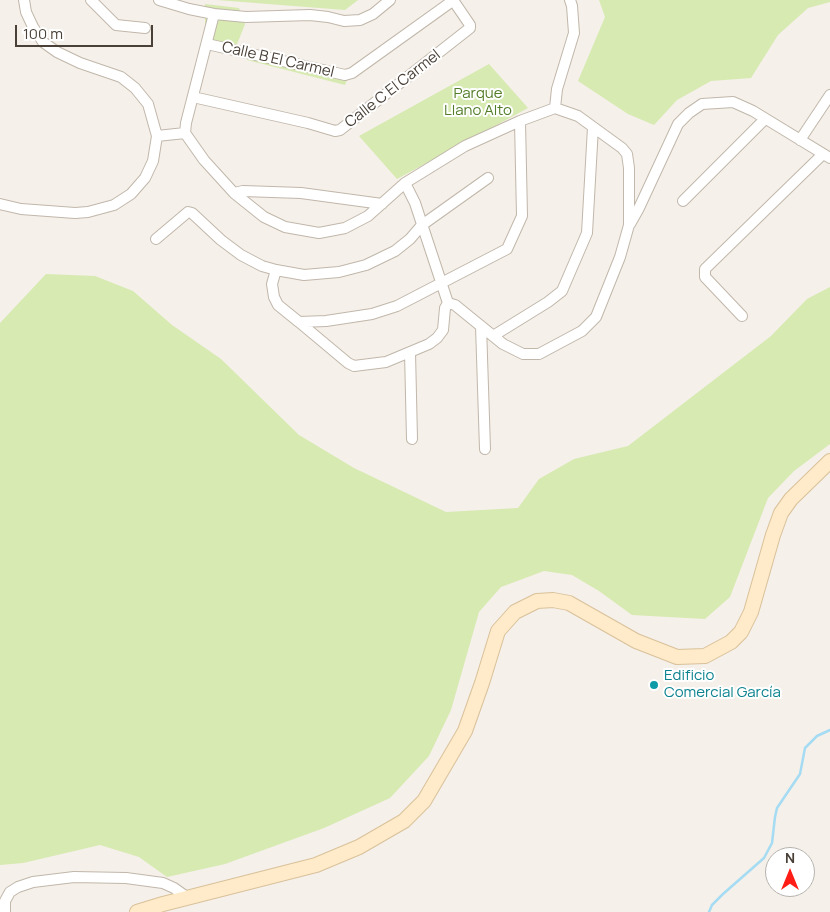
<!DOCTYPE html>
<html>
<head>
<meta charset="utf-8">
<style>
	body { margin:0 }
	#map { position:relative; width:830px; height:912px; overflow:hidden; background:#f5f0e9; font-family:Manrope,sans-serif }
	canvas { display:block }
	.north { position:absolute; left:765px; top:847px; width:50px; height:50px; box-sizing:border-box; background:#fff; border:1px solid #b6b3af; border-radius:50%; rotate:0deg; font-size:14px; font-weight:700; line-height:20px; text-align:center; color:#494037 }
	.north::after { content:''; display:block; margin:auto; width:18px; height:22px; background:#ff1d16; clip-path:polygon(50% 0,100% 100%,50% 72%,0 100%) }
	.scale { position:absolute; left:15px; top:25px; width:138px; height:22px; box-sizing:border-box; border:2px solid #494037; border-top:0; padding-left:6px; font-size:15px; line-height:18px; white-space:nowrap; color:#494037; -webkit-text-stroke:4px #fff; paint-order:stroke }
</style>
</head>
<body>
<div id="map">
<canvas width="830" height="912"></canvas>
<div class="north">N</div>
<div class="scale">100 m</div>
</div>
<script>
const c = document.querySelector('canvas').getContext('2d');
c.lineJoin = 'round';
function fill(path, color) {
  c.fillStyle = color;
  c.fill(path, 'evenodd');
}
function poly(rows) {
  const path = new Path2D();
  for (const r of rows) {
    path.moveTo(r[0], r[1]);
    for (let i = 2; i < r.length; i += 2) path.lineTo(r[i], r[i + 1]);
  }
  return path;
}
function trace(path, color, width, dash) {
  c.strokeStyle = color;
  c.lineWidth = width;
  c.lineCap = dash ? 'butt' : 'round';
  c.setLineDash(dash || []);
  c.stroke(path);
}
function drawText(font, color, halo, rows, align = 'center') {
  c.font = font + ' Manrope,sans-serif';
  c.lineWidth = 4;
  c.setLineDash([]);
  c.textBaseline = 'middle';
  c.strokeStyle = halo;
  c.fillStyle = color;
  for (const [text, x, y, turn = 0] of rows) {
    c.save();
    c.translate(x, y);
    c.rotate((+turn || 0) * Math.PI / 180);
    c.textAlign = isNaN(turn) ? turn : align;
    if (halo) c.strokeText(text, 0, 0);
    c.fillText(text, 0, 0);
    c.restore();
  }
}
fill(poly([
	[217,0,358,0,345,10],
	[599,0,830,0,830,2,808,8,778,35,751,78,711,81,677,100,654,125,628,114,578,81,605,17],
	[205,4,239,8,245,24,236,47,205,42],
	[248,48,350,72,345,85,247,60],
	[489,64,528,108,397,179,359,136],
	[46,274,95,276,133,291,172,325,221,359,299,435,354,468,446,512,518,508,539,479,574,459,628,446,771,336,807,299,830,287,830,444,794,471,768,498,730,597,705,619,632,615,599,591,572,575,544,571,501,587,479,612,451,710,429,756,390,798,324,828,225,864,167,877,139,857,100,845,23,863,0,865,0,323]
]), '#d7eab1');
trace(poly([
	[709,912,712,905,723,894,764,858,772,843,775,817,777,808,800,774,805,748,817,736,830,730]
]), '#a5dcf3', 2.5);
const street = poly([
	[91,0,116,25,145,28],
	[159,0,189,9,214,14,246,17,310,15,328,17,344,21,360,20,373,14,390,0],
	[214,14,186,123,185,133,204,160,234,193,264,217,285,227,319,233,345,228,368,216,405,183,465,146,520,121,555,108,578,116,622,148,627,154,629,168,629,225,620,257,596,317,582,331,539,354,523,354,503,344,455,305,448,303,415,203,405,183],
	[193,97,308,123,335,131,340,130,470,28,470,25,455,3,451,2,352,73,345,75,207,44],
	[555,108,557,89,574,33,572,6,570,0],
	[157,136,185,133],
	[800,140,830,95],
	[234,193,243,191,301,193,382,204],
	[683,201,765,119],
	[0,204,21,209,75,213,88,212,114,205,131,194,145,178,153,161,157,136,148,104,135,88,121,77,80,63,57,52,43,42,33,27,26,12,24,0],
	[630,224,639,208,678,124,689,113,702,104,733,102,753,111,830,158],
	[156,239,188,212,192,213,221,240,241,255,262,266,276,270,304,275,339,272,366,265,395,251,410,239,422,225,488,178],
	[276,270,272,284,274,297,278,305,299,322,326,321,372,314,397,306,507,249,522,216,520,121],
	[742,316,705,277,705,269,823,154],
	[299,322,348,363,354,366,386,362,429,344,437,338,443,330,445,308,448,303],
	[481,326,485,449],
	[493,336,548,302,562,291,587,233,593,127],
	[410,352,412,439],
	[5,912,5,901,10,892,18,887,33,882,74,877,126,878,163,883,174,888,188,898]
]);
const secondary = poly([
	[137,912,163,904,316,865,359,847,404,821,424,801,465,731,482,683,498,631,515,612,537,601,553,600,569,603,636,641,677,657,705,656,731,642,741,632,751,612,773,535,781,513,791,499,830,461]
]);
trace(street, '#c1b7ab', 12);
trace(secondary, '#d9c19a', 16);
trace(street, '#fff', 10);
trace(secondary, '#ffebc9', 14);
for (const [x, y, r, color] of [
	[654,685,5,"#0f9aa8"]
]) {
  const dot = new Path2D();
  dot.arc(x, y, r, 0, 2 * Math.PI);
  c.fillStyle = color;
  c.fill(dot);
  trace(dot, '#fff', 2);
}
drawText('15px', '#494037', '#fff', [
	["Calle B El Carmel",278,60,13],
	["Calle C El Carmel",393,89,-38]
]);
drawText('15px', '#537d28', '#fff', [
	["Parque",478,94],
	["Llano Alto",478,111]
]);
drawText('15px', '#0d838f', '#fff', [
	["Edificio",664,676],
	["Comercial García",664,693]
], 'left');
</script>
</body>
</html>
